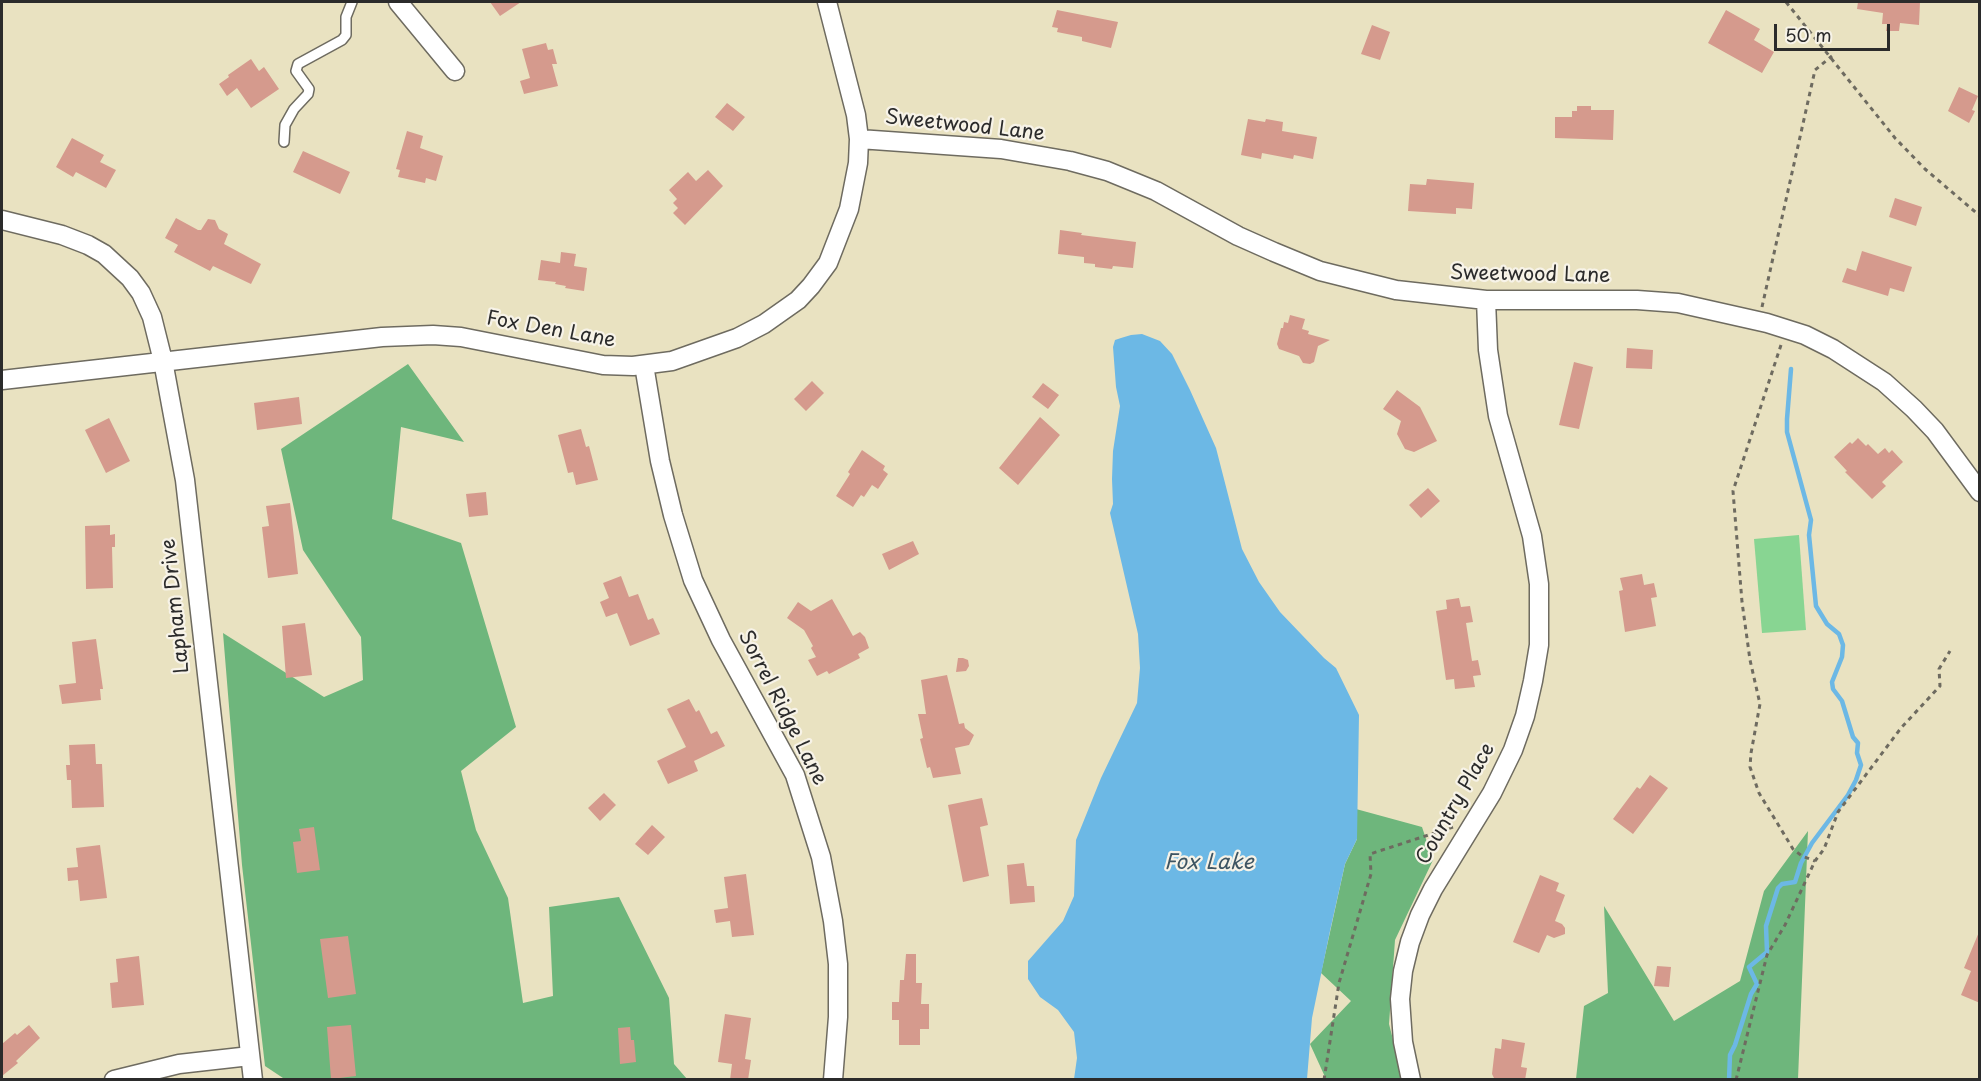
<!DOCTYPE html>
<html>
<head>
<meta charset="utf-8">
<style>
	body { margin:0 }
	#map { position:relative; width:1981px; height:1081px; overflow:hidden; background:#e9e2c1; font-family:"Playpen Sans",sans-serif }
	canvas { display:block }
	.frame { position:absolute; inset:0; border:3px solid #2b2b2b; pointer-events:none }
	.scale { position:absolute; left:1774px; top:24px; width:116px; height:27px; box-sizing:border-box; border:3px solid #2b2b2b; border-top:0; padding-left:8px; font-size:18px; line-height:21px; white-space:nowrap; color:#2b2b2b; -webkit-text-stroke:4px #f7f3e8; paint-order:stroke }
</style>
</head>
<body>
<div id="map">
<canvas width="1981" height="1081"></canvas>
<div class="frame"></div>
<div class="scale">50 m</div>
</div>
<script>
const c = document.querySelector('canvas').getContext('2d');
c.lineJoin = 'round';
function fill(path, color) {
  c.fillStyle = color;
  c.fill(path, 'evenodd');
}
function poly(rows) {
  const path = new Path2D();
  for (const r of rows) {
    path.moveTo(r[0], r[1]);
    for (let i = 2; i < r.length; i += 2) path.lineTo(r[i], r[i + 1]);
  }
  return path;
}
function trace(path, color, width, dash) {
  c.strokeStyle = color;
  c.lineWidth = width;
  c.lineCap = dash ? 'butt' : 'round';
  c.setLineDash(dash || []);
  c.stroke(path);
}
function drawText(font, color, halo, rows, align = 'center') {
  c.font = font + ' "Playpen Sans",sans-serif';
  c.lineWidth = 4.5;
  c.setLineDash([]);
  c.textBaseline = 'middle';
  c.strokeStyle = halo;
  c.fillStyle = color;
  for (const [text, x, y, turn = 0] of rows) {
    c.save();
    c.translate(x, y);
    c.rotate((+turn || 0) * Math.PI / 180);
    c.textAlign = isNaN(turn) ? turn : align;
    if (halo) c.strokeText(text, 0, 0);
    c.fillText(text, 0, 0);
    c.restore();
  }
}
fill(poly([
	[1799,535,1806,630,1762,633,1754,539]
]), '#88d592');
fill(poly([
	[408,364,464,442,401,427,392,519,461,543,516,727,461,771,476,830,508,898,523,1003,553,996,549,907,619,897,669,998,674,1064,687,1079,286,1080,265,1066,242,865,223,633,324,697,363,680,361,637,303,550,281,449],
	[1356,809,1422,827,1433,860,1395,940,1389,1024,1403,1079,1326,1079,1310,1044,1351,1001,1321,973,1345,864,1357,839],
	[1808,831,1798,1079,1576,1079,1584,1006,1608,993,1604,906,1674,1021,1740,981,1764,891]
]), '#6eb67c');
fill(poly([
	[1142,334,1160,341,1172,354,1190,390,1216,448,1242,549,1259,582,1280,612,1324,658,1336,668,1359,715,1357,839,1345,864,1330,931,1312,1018,1307,1079,1074,1079,1077,1058,1074,1032,1058,1010,1040,997,1028,979,1028,961,1063,921,1074,896,1076,840,1101,778,1137,703,1140,668,1138,634,1110,513,1113,504,1112,479,1113,451,1120,406,1116,387,1113,347,1115,340,1121,338,1131,335]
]), '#6cb8e5');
trace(poly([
	[1729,1080,1730,1055,1735,1045,1751,994,1757,984,1749,967,1767,952,1766,926,1778,888,1782,884,1795,882,1801,863,1812,843,1848,795,1856,780,1861,765,1857,753,1858,743,1853,737,1842,701,1833,689,1832,682,1842,657,1843,645,1839,634,1827,624,1816,606,1809,535,1811,520,1787,432,1787,419,1791,369]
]), '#6cb8e5', 4.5);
fill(poly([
	[490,2,521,2,500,16],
	[1858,2,1920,2,1919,25,1900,23,1899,31,1886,31,1887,24,1882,24,1883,13,1857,9],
	[1057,10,1118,22,1111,48,1082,41,1082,37,1057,32,1058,28,1052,27],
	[1726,10,1760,29,1754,40,1774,52,1762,73,1708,43],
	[1372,25,1390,32,1380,60,1361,54],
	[546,43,548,50,553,49,557,64,552,64,558,86,524,94,520,81,530,78,522,49],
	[251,59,259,71,264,67,279,89,251,108,237,88,227,96,219,84,229,77,228,75],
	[1959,87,1978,96,1972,110,1975,111,1969,123,1948,111],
	[727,103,745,117,733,131,715,117],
	[1577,106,1591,106,1591,110,1614,110,1613,140,1555,138,1555,117,1572,117,1572,111,1577,111],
	[1248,119,1265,122,1266,119,1283,122,1282,131,1317,137,1313,159,1294,155,1293,159,1262,153,1261,159,1241,155],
	[407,131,423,136,420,148,443,156,436,181,426,178,425,183,398,177,400,170,396,169],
	[72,138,104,155,100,162,116,170,106,188,76,172,73,177,56,167],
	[303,151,350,172,340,194,293,172],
	[708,170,723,186,685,225,673,213,678,208,673,203,677,199,669,190,688,172,696,181],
	[1427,179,1474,183,1472,209,1456,208,1456,214,1408,211,1410,184,1426,185],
	[1895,198,1922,207,1916,226,1889,217],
	[176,218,198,230,201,230,208,219,215,220,219,229,228,234,224,244,261,264,251,284,213,266,210,271,174,252,178,245,165,238],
	[1060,230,1082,233,1081,235,1136,242,1133,268,1113,266,1112,269,1095,267,1095,264,1084,263,1084,257,1058,254],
	[1862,251,1912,267,1904,292,1890,288,1888,296,1842,282,1847,268,1856,271],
	[561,252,576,254,574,266,587,268,584,291,565,288,566,286,555,284,556,282,538,280,541,260,560,263],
	[1290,315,1305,319,1302,329,1309,331,1308,334,1330,340,1318,346,1314,362,1310,364,1303,363,1299,356,1279,349,1277,344,1281,328,1283,328,1284,322,1288,323],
	[1627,348,1653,350,1652,369,1626,368],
	[1574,362,1593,367,1579,429,1559,425],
	[812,381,824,393,806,411,794,399],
	[1043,383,1059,395,1048,409,1032,397],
	[1397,390,1420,407,1437,441,1414,452,1405,449,1397,434,1401,421,1383,409],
	[299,397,302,424,257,430,254,403],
	[1040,417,1060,435,1018,485,999,468],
	[109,418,130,461,106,473,85,430],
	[581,429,586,447,589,446,598,480,576,485,573,472,568,473,558,435],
	[1858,438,1866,446,1868,444,1878,454,1885,448,1889,453,1892,450,1903,462,1882,482,1886,486,1872,499,1845,472,1847,471,1834,457,1850,442,1852,444],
	[862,450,885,466,883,470,888,474,878,489,872,485,864,497,861,495,853,507,836,496,850,474,848,472],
	[1428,488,1440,501,1421,518,1409,505],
	[486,492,488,515,469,517,466,494],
	[290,503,298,574,268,578,262,527,269,526,266,506],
	[110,525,110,535,115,534,115,547,112,547,113,588,86,589,85,526],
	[913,541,919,554,889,570,882,554],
	[1642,574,1644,585,1654,583,1657,597,1651,598,1656,626,1625,632,1619,591,1623,590,1620,578],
	[621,576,629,597,638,594,648,620,653,618,660,634,630,646,617,613,606,617,600,602,609,598,603,583],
	[1459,598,1461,607,1470,606,1473,622,1466,623,1472,661,1478,660,1481,675,1473,676,1475,687,1455,689,1454,679,1446,680,1436,611,1447,609,1446,600],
	[832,599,853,636,860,632,865,637,869,648,858,654,860,658,829,674,827,671,817,676,808,660,816,657,811,648,813,646,804,630,787,618,798,602,811,611],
	[305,623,312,675,286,678,282,626],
	[96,639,103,689,100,689,101,700,62,704,59,685,76,683,72,642],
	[958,658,963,658,968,660,969,666,966,671,956,672],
	[947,675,959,724,964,723,965,728,974,735,969,745,955,748,961,774,933,778,930,767,927,768,920,739,923,738,918,714,926,714,921,680],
	[689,699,696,712,699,710,711,734,717,731,725,746,694,761,698,771,668,784,657,761,686,747,667,709],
	[95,744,96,764,102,764,104,807,72,808,71,780,67,780,66,765,70,765,69,745],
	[1650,775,1668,788,1633,834,1613,819,1637,787,1640,789],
	[604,793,616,805,600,821,588,808],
	[982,798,988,825,980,827,989,876,963,882,948,805],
	[652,825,665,837,648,855,635,844],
	[314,827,320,870,297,873,293,842,301,841,299,829],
	[100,845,107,898,80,901,78,880,68,881,67,868,78,867,76,848],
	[1024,863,1027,886,1034,886,1035,902,1010,904,1007,865],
	[746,874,754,935,732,937,730,921,716,923,714,910,728,908,724,877],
	[1540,875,1559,883,1556,891,1565,895,1555,921,1562,924,1565,928,1565,934,1554,938,1547,935,1539,953,1513,942],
	[1979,932,1980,932,1980,1003,1961,995,1971,971,1964,968],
	[348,936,356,994,328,998,320,939],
	[906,954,916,954,916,983,922,983,921,1004,929,1004,929,1029,920,1029,920,1045,899,1045,899,1020,892,1020,892,1002,899,1002,900,980,904,980],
	[139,956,144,1005,112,1008,110,983,118,982,116,959],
	[1657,966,1671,967,1669,987,1654,986],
	[725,1014,751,1018,745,1059,751,1060,748,1080,730,1080,732,1064,718,1062],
	[29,1025,40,1038,16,1061,18,1063,2,1076,2,1044,15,1033,17,1035],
	[351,1025,356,1076,331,1079,327,1027],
	[630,1027,631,1040,634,1040,636,1062,620,1064,618,1028],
	[1502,1039,1525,1043,1521,1067,1527,1068,1525,1080,1495,1080,1492,1074,1495,1048,1501,1049]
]), '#d59a8d');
const lane = poly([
	[284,142,285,125,294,109,308,94,309,89,296,71,298,64,342,40,346,35,346,17,352,2]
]);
const street = poly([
	[398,2,455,71],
	[859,139,1001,149,1070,161,1107,171,1156,191,1238,236,1274,252,1320,271,1396,290,1486,300,1637,300,1678,303,1767,323,1805,335,1833,349,1884,382,1914,409,1935,431,1980,492],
	[2,220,62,235,88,245,104,254,130,278,141,293,152,317,163,361,185,480,253,1080],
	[644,365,660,461,673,515,693,580,721,640,795,775,821,857,833,921,838,964,838,1017,833,1080],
	[2,380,382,337,433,335,461,337,603,365,633,366,672,361,737,338,764,324,798,300,811,286,828,263,849,209,858,163,859,139,856,115,827,2],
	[114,1080,179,1064,250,1056],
	[1411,1080,1403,1042,1400,999,1403,971,1410,942,1420,915,1433,889,1492,793,1513,750,1525,716,1533,681,1539,645,1539,584,1532,536,1498,416,1488,350,1486,300]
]);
trace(lane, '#6e6b60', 12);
trace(street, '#6e6b60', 21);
trace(poly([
	[1786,2,1895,138,1925,169,1980,216],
	[1762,307,1815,70,1832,56],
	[1781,345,1733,491,1742,602,1750,660,1760,704,1751,753,1750,767,1759,793,1793,849,1802,856,1815,861],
	[1324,1080,1339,983,1371,874,1370,854,1453,827],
	[1736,1080,1767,955,1785,925,1815,861,1824,849,1838,812,1901,728,1940,686,1939,669,1950,651]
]), '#6e6b60', 3, [4.5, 4.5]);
trace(lane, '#fff', 9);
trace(street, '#fff', 18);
drawText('20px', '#2b2b2b', '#f7f3e8', [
	["Sweetwood Lane",965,126,6],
	["Sweetwood Lane",1530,275,1],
	["Fox Den Lane",551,330,10],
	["Lapham Drive",176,606,-96],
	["Sorrel Ridge Lane",782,708,63],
	["Country Place",1456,804,-60]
]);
drawText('italic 21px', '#3e5563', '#f7f3e8', [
	["Fox Lake",1209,863]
]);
</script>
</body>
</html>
